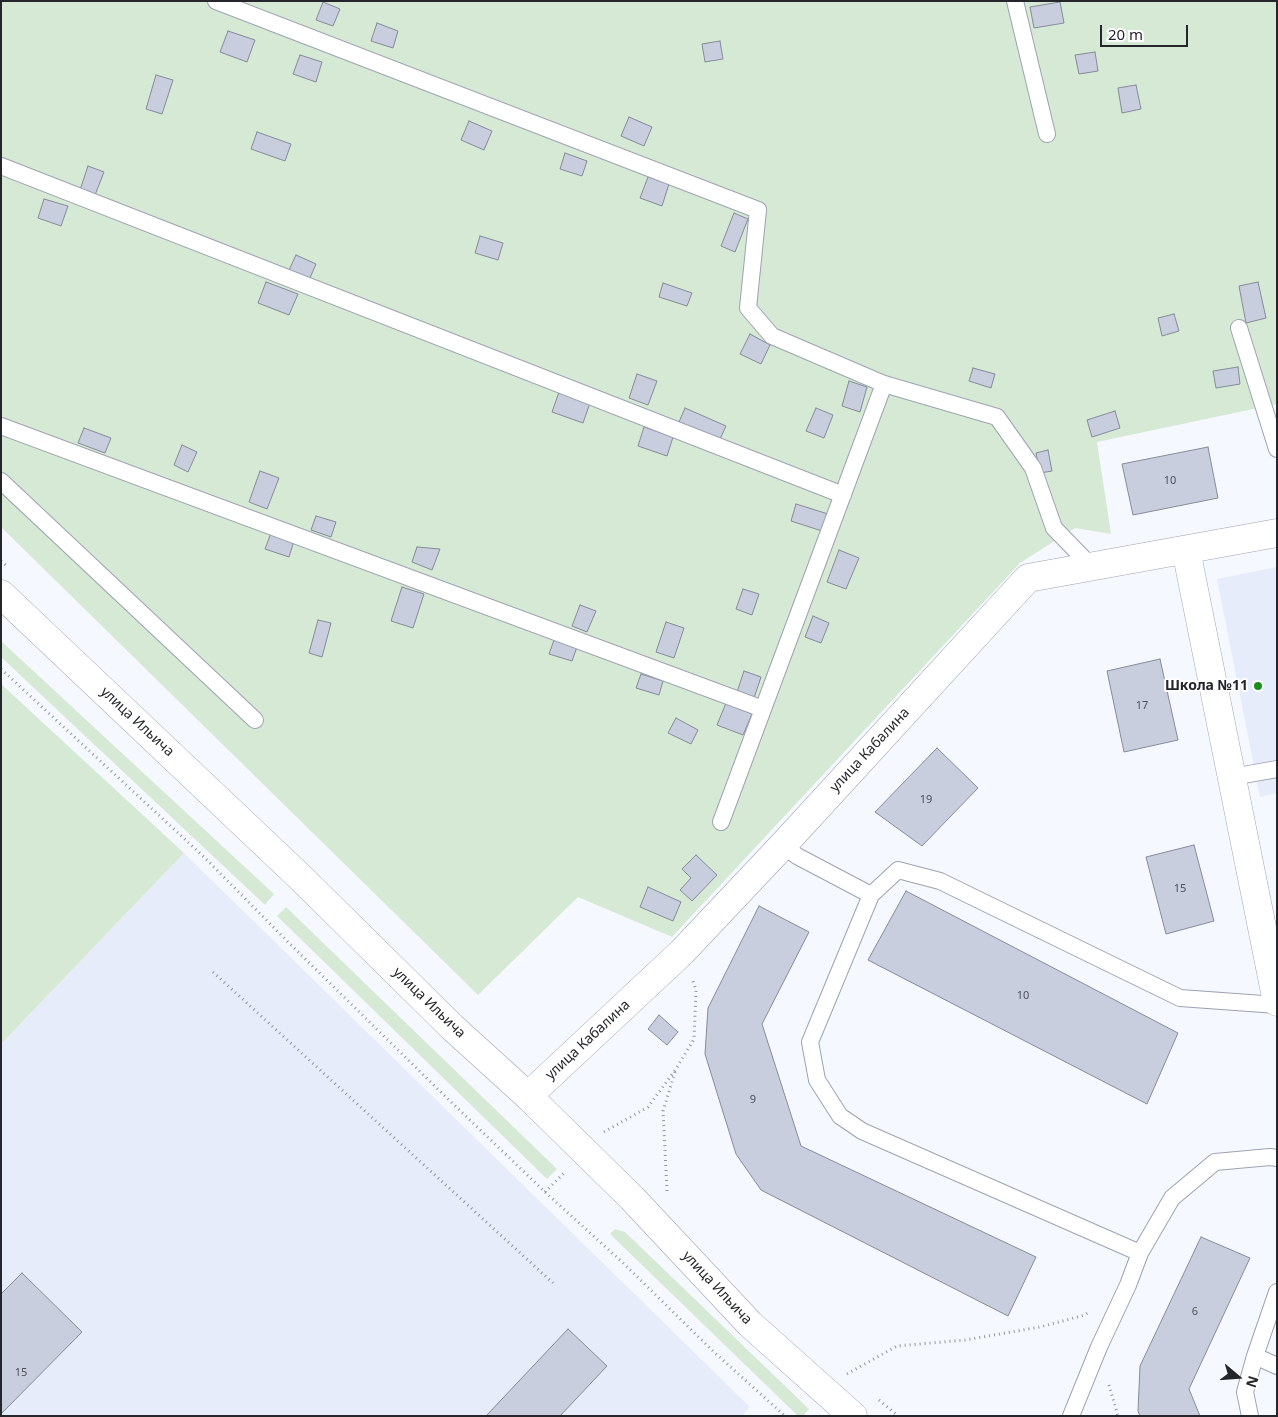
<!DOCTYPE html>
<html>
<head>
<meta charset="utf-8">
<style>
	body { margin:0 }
	#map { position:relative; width:1278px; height:1417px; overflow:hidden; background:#f6f8ff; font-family:"Noto Sans",sans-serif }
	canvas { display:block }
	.frame { position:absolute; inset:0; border:2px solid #24262c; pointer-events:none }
	.north { position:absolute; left:1213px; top:1352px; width:50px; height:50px; -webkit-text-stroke:4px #fff; paint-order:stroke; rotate:108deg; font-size:14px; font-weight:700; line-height:20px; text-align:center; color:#24262c }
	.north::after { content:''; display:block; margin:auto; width:18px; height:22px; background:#24262c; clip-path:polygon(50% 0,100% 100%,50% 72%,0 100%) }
	.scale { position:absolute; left:1100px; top:25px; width:88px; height:22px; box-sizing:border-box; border:2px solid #24262c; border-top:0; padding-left:6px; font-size:15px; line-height:18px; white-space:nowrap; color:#24262c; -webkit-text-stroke:4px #fff; paint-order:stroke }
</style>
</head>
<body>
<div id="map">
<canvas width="1278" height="1417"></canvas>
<div class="frame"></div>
<div class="north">N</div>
<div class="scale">20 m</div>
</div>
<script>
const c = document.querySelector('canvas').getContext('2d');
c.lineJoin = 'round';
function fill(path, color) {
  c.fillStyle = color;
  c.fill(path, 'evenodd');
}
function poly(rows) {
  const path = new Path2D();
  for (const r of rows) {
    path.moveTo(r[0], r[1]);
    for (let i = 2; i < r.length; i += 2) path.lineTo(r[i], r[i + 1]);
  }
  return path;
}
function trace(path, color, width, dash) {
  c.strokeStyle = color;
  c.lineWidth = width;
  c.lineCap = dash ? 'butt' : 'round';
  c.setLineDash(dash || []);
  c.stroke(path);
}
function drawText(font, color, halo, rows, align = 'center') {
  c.font = font + ' "Noto Sans",sans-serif';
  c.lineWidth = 4;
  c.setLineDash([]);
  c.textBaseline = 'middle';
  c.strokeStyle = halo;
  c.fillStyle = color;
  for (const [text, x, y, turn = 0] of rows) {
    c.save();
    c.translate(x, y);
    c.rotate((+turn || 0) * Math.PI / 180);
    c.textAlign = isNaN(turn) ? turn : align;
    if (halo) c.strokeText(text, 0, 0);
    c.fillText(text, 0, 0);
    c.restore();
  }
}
fill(poly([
	[1277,567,1277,793,1260,797,1217,579],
	[184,853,750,1407,742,1416,1,1416,1,1044]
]), '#e6ecf9');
fill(poly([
	[1,1,1277,1,1277,404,1097,442,1111,534,1075,528,1020,563,672,937,578,897,478,995,1,527],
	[1,641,274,894,265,905,1,657],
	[1,684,184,853,1,1044],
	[286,907,557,1169,547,1179,277,916],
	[615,1229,625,1232,809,1409,803,1416,798,1416,610,1234]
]), '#d6e9d4');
const building = poly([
	[323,2,340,9,333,26,316,20,323,2],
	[1060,2,1064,23,1034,28,1030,7,1060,2],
	[377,23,398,31,393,48,371,41,377,23],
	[228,31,255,40,247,62,220,52,228,31],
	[720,41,723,59,705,62,702,44,720,41],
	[1095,52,1098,71,1079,74,1075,55,1095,52],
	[300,55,322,62,316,82,293,74,300,55],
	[156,75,173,80,162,114,146,109,156,75],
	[1136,85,1141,109,1122,113,1118,88,1136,85],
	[629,117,652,127,644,146,621,136,629,117],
	[469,121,492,131,484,150,461,140,469,121],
	[257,132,291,144,285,161,251,149,257,132],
	[565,153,587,161,582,176,560,169,565,153],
	[88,166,104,172,95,195,80,190,88,166],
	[648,177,669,184,662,206,640,198,648,177],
	[44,199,68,206,61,226,38,218,44,199],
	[734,213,748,219,735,252,721,246,734,213],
	[480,236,503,243,498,260,475,253,480,236],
	[296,255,316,264,309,280,289,270,296,255],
	[266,282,298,294,289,315,258,303,266,282],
	[1258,282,1266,318,1246,323,1239,286,1258,282],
	[663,283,692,293,687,306,659,297,663,283],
	[1174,314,1179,331,1162,336,1158,318,1174,314],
	[750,334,770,345,761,364,740,354,750,334],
	[1238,367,1240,384,1216,388,1213,371,1238,367],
	[973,368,995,374,991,388,969,381,973,368],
	[637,374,657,381,648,405,629,398,637,374],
	[849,381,867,387,860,412,842,406,849,381],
	[559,392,590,403,583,423,552,412,559,392],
	[685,408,726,426,720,439,679,422,685,408],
	[816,408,833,415,824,438,806,431,816,408],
	[1115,411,1120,428,1092,437,1087,420,1115,411],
	[644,427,673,437,667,456,638,446,644,427],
	[84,428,111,438,105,453,78,443,84,428],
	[182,445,197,452,188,472,174,465,182,445],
	[1208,447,1218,498,1133,515,1122,464,1208,447],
	[1048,450,1052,471,1040,473,1036,453,1048,450],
	[260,471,279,478,267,509,249,502,260,471],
	[796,504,828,514,822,531,791,521,796,504],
	[316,516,336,522,331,537,311,530,316,516],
	[271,533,294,541,289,557,265,549,271,533],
	[417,547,440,549,432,570,412,562,417,547],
	[839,550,859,558,846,589,827,582,839,550],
	[402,587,424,594,413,628,391,621,402,587],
	[743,589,759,594,752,615,736,609,743,589],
	[580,605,596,611,587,632,572,626,580,605],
	[813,616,829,623,821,643,805,637,813,616],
	[318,620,331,623,322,657,309,653,318,620],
	[666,622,684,628,674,658,656,652,666,622],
	[554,640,577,647,572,661,549,654,554,640],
	[1160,659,1178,740,1124,752,1107,671,1160,659],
	[744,671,761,677,754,698,737,692,744,671],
	[641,674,663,681,659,695,636,688,641,674],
	[726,703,752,714,743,735,717,725,726,703],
	[676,718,698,730,691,744,668,733,676,718],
	[937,748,978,788,922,846,875,812,937,748],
	[1194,845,1214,921,1166,934,1146,857,1194,845],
	[696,855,717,875,692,901,680,890,691,878,682,869,696,855],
	[648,887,681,902,673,921,640,907,648,887],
	[906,891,1178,1033,1147,1104,868,960,906,891],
	[759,906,809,932,762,1024,801,1146,1036,1257,1008,1316,761,1190,736,1154,705,1054,708,1008,759,906],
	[659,1015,678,1032,667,1045,648,1029,659,1015],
	[1201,1237,1250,1258,1189,1389,1200,1416,1140,1416,1138,1411,1140,1366,1201,1237],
	[22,1273,82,1332,1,1414,1,1294,22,1273],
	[568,1329,607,1366,560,1416,486,1416,568,1329]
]);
fill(building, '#c8cede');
trace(building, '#858b99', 1);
const lane = poly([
	[216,1,758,210,748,308,772,336,884,384,997,417,1033,468,1054,528,1092,567],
	[1015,1,1047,134],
	[1,166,843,495],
	[1239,328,1277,449],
	[1,426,763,709],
	[1,481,255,720],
	[1232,777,1277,769],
	[721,822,884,384],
	[783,845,797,856,871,895,898,870,940,881,1180,998,1277,1005],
	[871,895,810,1042,817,1080,840,1116,862,1131,1140,1253],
	[1277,1292,1255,1356,1277,1366],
	[1071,1416,1099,1347,1128,1285,1140,1253,1172,1198,1215,1162,1270,1157,1277,1158],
	[1250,1416,1245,1392,1255,1356]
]);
const street = poly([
	[1186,550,1277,1002],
	[528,1096,682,952,783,845,1028,578,1277,533]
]);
const secondary = poly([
	[1,594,301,878,452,1027,528,1096,632,1198,750,1324,853,1416]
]);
trace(lane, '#9da3b2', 18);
trace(street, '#9da3b2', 29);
trace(secondary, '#9da3b2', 29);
trace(poly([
	[1,561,7,566],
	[1,669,204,857,289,943,449,1100,545,1192,621,1261,714,1352,785,1416],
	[213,972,553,1283],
	[604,1132,648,1107,676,1069,694,1039,696,990,693,981],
	[667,1191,663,1111,675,1072],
	[545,1192,566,1171],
	[847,1374,897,1346,965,1340,1040,1327,1085,1315,1090,1311],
	[1109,1385,1118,1416],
	[879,1400,898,1416]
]), '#93959b', 3, [1, 4]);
trace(lane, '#fff', 16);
trace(street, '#fff', 28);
trace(secondary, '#fff', 28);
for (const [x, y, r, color] of [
	[1258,686,5,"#188f1a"]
]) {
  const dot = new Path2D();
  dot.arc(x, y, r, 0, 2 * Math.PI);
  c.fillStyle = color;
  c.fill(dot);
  trace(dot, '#fff', 2);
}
drawText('11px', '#4d5058', null, [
	["10",1170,481],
	["17",1142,706],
	["19",926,800],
	["15",1180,889],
	["10",1023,996],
	["9",753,1100],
	["6",1195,1312],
	["15",21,1373]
]);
drawText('bold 14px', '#24262c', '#fff', [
	["Школа №11",1248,686]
], 'right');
drawText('14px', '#24262c', '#fff', [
	["улица Ильича",137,722,43],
	["улица Кабалина",870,750,-47],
	["улица Ильича",429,1003,44],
	["улица Кабалина",588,1040,-43],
	["улица Ильича",717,1288,47]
]);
</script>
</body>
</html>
